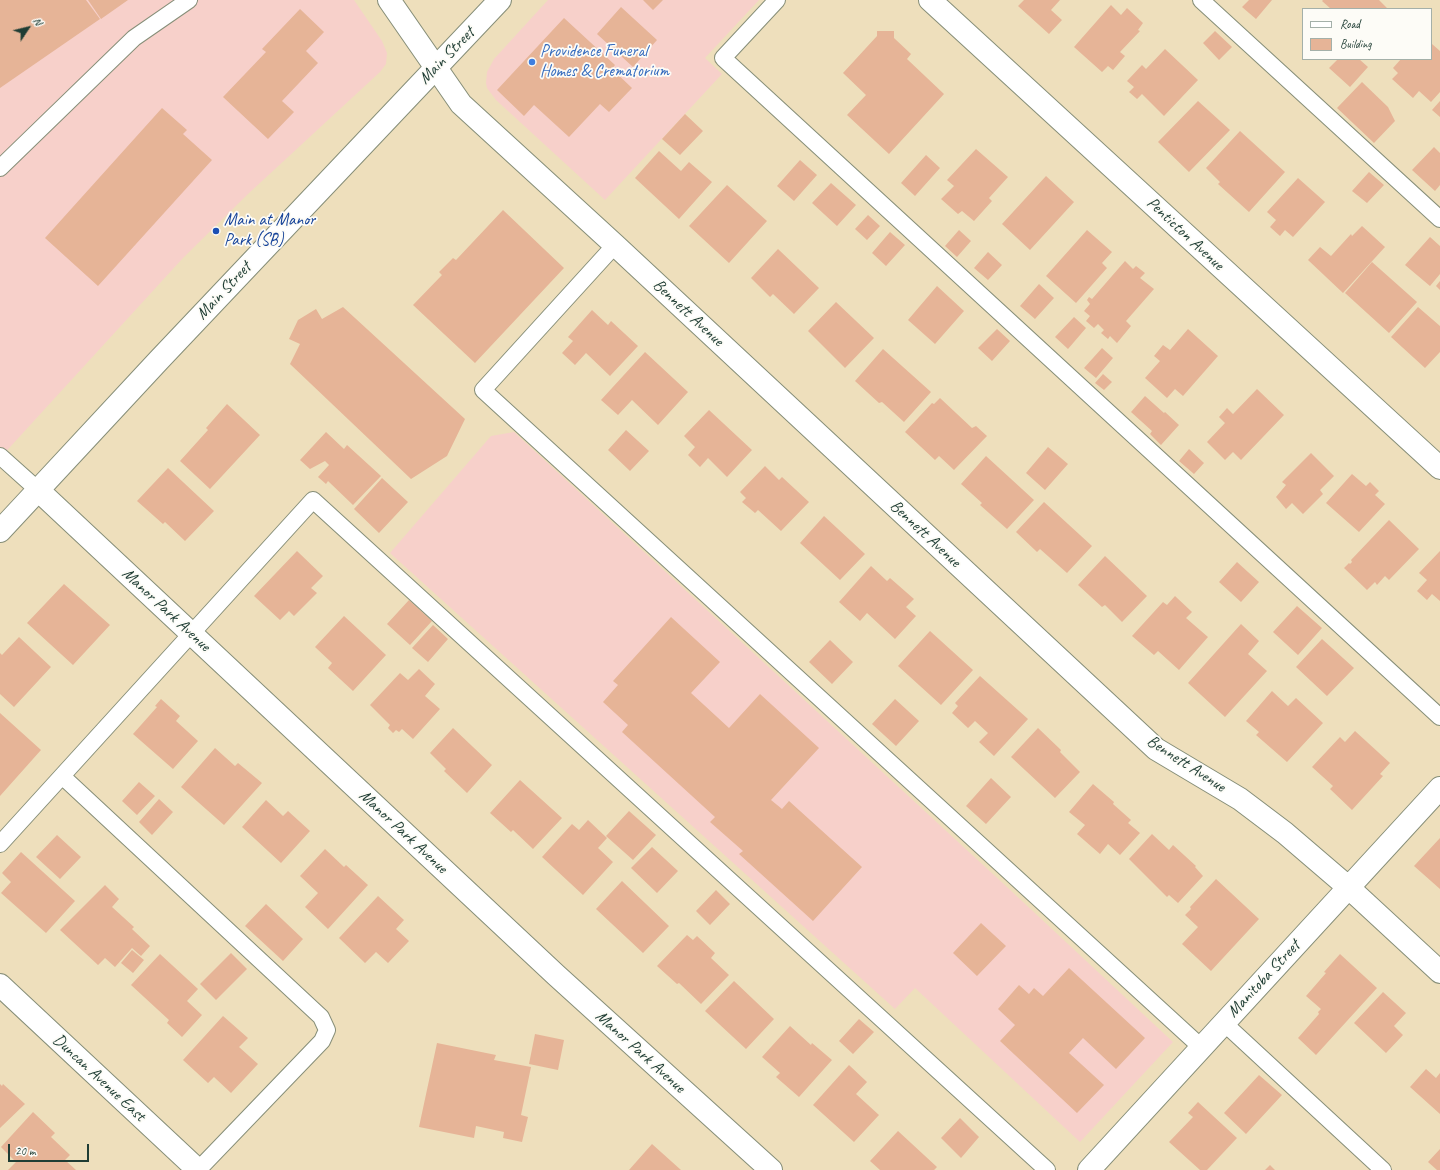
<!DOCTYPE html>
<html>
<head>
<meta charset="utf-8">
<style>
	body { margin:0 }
	#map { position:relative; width:1440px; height:1170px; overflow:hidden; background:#eedfbc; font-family:Caveat,sans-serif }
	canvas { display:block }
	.legend { position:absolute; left:1302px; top:8px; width:130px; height:52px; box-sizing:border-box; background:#fdfcf7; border:1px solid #a4b0a9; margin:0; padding:5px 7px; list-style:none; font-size:12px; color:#1f3d34 }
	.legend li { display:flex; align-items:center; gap:8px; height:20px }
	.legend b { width:20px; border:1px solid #a4b0a9 }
	.north { position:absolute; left:8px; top:8px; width:40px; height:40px; -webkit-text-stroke:3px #fdfcf7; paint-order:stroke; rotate:55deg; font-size:11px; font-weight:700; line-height:16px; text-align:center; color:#1f3d34 }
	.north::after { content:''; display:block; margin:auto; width:14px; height:18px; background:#1f3d34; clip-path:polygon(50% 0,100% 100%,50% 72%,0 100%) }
	.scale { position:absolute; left:8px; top:1144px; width:81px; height:18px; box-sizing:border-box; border:2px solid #1f3d34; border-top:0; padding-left:5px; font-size:12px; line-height:14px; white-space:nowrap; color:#1f3d34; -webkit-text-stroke:3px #fdfcf7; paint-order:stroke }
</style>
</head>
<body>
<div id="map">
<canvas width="1440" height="1170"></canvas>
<ul class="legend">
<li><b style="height:5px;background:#fff"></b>Road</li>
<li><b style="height:11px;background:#e6b497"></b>Building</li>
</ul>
<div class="north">N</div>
<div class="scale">20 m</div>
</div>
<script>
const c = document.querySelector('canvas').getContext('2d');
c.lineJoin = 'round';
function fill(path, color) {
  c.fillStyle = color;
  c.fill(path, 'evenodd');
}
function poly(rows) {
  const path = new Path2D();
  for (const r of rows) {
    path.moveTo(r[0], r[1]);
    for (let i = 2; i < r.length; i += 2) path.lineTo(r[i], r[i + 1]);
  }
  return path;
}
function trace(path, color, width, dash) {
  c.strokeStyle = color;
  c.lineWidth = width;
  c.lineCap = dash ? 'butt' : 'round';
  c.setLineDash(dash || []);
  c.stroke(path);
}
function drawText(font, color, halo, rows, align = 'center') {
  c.font = font + ' Caveat,sans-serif';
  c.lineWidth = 3.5;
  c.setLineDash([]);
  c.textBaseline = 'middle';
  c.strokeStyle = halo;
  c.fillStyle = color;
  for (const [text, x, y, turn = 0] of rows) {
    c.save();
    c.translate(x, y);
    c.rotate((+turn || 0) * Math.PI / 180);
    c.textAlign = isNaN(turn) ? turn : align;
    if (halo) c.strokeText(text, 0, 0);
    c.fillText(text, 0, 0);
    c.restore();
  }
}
fill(poly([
	[0,0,354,0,382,41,387,53,386,64,380,72,248,194,183,258,0,458],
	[548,0,759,0,705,58,722,74,605,200,496,100,487,88,486,83,487,72,494,59],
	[514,432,1008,888,1173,1042,1080,1142,915,988,895,1009,390,553,491,436]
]), '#f7d0ca');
fill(poly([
	[0,0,86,0,100,19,0,88],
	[88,0,128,0,101,19],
	[643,0,663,0,653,10],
	[1024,0,1060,0,1051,10,1062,20,1049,34,1018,6],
	[1249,0,1272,0,1256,19,1242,7],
	[1323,0,1379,0,1388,9,1331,9,1322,1],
	[1111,5,1121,15,1127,8,1143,23,1138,30,1140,31,1120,52,1125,56,1113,70,1108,66,1102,72,1074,47],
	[621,7,657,40,633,67,597,34],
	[300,9,324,32,306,51,318,63,282,101,294,112,268,139,223,97,266,52,262,49],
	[564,18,615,65,612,69,632,88,609,112,600,104,569,137,534,105,524,116,497,90],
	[877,31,894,31,894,38,911,54,907,59,944,94,889,154,847,115,866,95,843,73,877,36],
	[1215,31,1232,47,1219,60,1203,43],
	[1432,44,1440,51,1440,92,1431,102,1419,91,1413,98,1392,79,1398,73,1393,68,1401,59,1431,59,1431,46],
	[1165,49,1198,80,1164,116,1142,94,1137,99,1129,92,1134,87,1127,81,1142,65,1146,69],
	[1338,59,1359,59,1368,67,1350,87,1329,68],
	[1362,82,1388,107,1395,121,1374,143,1337,108],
	[1198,101,1230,130,1189,172,1158,142],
	[1440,101,1440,117,1432,110],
	[162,108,187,130,183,134,212,160,98,286,45,238],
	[685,114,703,131,680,155,662,139],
	[1240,131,1285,172,1249,212,1218,184,1220,182,1206,168],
	[1434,147,1440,153,1440,185,1435,191,1412,170],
	[976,149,1008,177,989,198,992,201,974,221,962,211,958,214,941,199,954,186,947,180],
	[659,151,681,171,689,162,712,182,679,219,635,178],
	[926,155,940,168,915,196,901,183],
	[800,160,817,175,794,201,777,186],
	[1369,172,1384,185,1367,203,1352,191],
	[1046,176,1074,202,1030,250,1002,224],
	[1298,178,1325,202,1293,237,1285,230,1280,236,1270,227,1276,220,1267,212],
	[831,183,856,205,837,226,812,203],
	[727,185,767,221,729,263,689,226],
	[503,210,564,268,475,363,413,305,442,275,439,272,453,258,456,260],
	[868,215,880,226,867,240,855,229],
	[1362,226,1385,247,1343,293,1308,260,1320,247,1331,256,1351,234,1352,236],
	[959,230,971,241,957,257,945,246],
	[1087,230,1112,252,1102,263,1107,268,1076,303,1046,276],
	[890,232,905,245,886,266,872,253],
	[1430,237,1440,246,1440,274,1430,286,1405,265],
	[778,249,819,288,794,314,773,294,770,297,751,278],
	[988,252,1002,265,988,280,974,268],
	[1125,261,1133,269,1136,266,1145,273,1140,278,1154,289,1126,321,1131,326,1117,343,1110,336,1108,339,1101,333,1104,330,1098,324,1094,328,1086,321,1090,316,1084,311,1090,304,1087,300,1089,297,1092,299],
	[1372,262,1417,302,1389,333,1345,293],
	[1440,281,1440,290,1436,286],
	[1039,284,1054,298,1035,319,1020,306],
	[937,286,964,311,935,344,908,320],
	[836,302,874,338,845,368,808,331],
	[343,307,465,419,447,456,411,479,290,364,300,344,289,339,298,320,316,309,322,319],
	[1418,307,1440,326,1440,352,1425,368,1391,337],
	[592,310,608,325,611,321,638,346,610,376,586,353,575,365,562,353,573,341,568,337],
	[1074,317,1086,328,1068,349,1055,337],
	[997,329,1010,341,992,361,978,348],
	[1188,329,1218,356,1183,396,1175,389,1167,398,1145,378,1160,361,1154,356,1163,345,1170,350],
	[1102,348,1113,358,1096,378,1084,368],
	[883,349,931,392,904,422,882,402,879,403,855,381],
	[645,352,688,392,658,425,632,400,618,415,601,400],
	[1103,374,1112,382,1104,390,1095,383],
	[1257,389,1284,415,1241,460,1233,452,1225,460,1207,442,1225,423,1219,417,1227,408,1233,414],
	[1145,396,1164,413,1165,412,1179,425,1161,445,1150,434,1152,431,1131,412],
	[940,398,972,428,976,426,987,436,954,470,939,456,935,460,905,432,932,403,934,404],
	[227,404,260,435,210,489,180,461,208,430,206,428],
	[709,410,752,450,727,477,708,458,700,467,688,455,695,447,684,436],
	[626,430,649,451,630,471,608,450],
	[326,432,344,449,347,445,381,476,353,505,328,481,326,484,318,477,329,465,325,461,310,469,300,460],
	[1048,447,1068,464,1045,490,1026,473],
	[1189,449,1204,463,1194,474,1179,461],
	[1311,453,1334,476,1320,490,1323,494,1303,514,1292,503,1286,509,1276,497,1286,485,1282,482],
	[986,456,1034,500,1007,529,980,505,982,503,961,484],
	[765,466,779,480,782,477,809,502,781,531,758,510,755,513,742,502,746,498,740,492],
	[168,468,214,511,185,541,165,522,163,524,137,501],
	[1352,474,1366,486,1370,482,1379,491,1375,495,1385,504,1359,532,1326,503],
	[382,478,408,502,379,533,354,509],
	[1044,502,1092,546,1067,573,1040,549,1037,552,1016,532],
	[824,516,865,554,840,580,800,543],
	[1389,520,1419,549,1389,580,1385,576,1377,585,1375,582,1367,590,1344,568,1349,563,1350,564,1352,562,1351,560],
	[297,551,323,576,311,588,317,593,294,616,289,611,280,620,254,596],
	[1440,551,1440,601,1432,594,1427,600,1417,591,1427,580,1419,573],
	[1105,556,1147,596,1122,622,1105,605,1102,607,1078,585],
	[1237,562,1259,582,1241,602,1219,582],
	[871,566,887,581,890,578,914,599,906,607,916,616,895,639,867,613,860,621,839,602],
	[64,584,110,625,73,665,27,623],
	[1175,596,1192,612,1186,618,1208,637,1179,670,1158,651,1154,655,1132,636,1163,602,1167,605],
	[409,600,432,621,410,645,387,624],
	[1297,606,1322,628,1298,655,1273,632],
	[344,616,386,655,353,691,328,668,332,663,315,647],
	[671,617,720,662,691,693,729,728,760,694,819,748,771,800,782,809,789,801,862,867,813,921,739,854,743,851,710,822,715,817,622,732,628,725,603,702,618,685,613,681],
	[1241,624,1259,641,1248,654,1267,671,1225,717,1188,683],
	[433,625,448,639,428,662,412,648],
	[930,631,973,670,941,705,898,666],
	[19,637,51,667,14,707,0,694,0,653,2,655],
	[1322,639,1354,668,1327,696,1296,667],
	[830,640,853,662,832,684,809,662],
	[419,669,435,684,425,696,440,709,413,739,402,729,399,732,396,730,393,733,388,728,390,725,370,705,400,673,408,680],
	[980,676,1028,719,994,756,979,742,988,733,975,721,968,728,952,713,958,706,955,703],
	[1272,691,1288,706,1296,698,1323,723,1287,762,1256,735,1259,732,1246,721],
	[161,699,180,716,176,721,198,741,173,769,133,734,157,707,155,706],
	[895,699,919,721,896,746,872,724],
	[0,713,41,750,0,796],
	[453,728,492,765,467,793,444,771,446,769,430,753],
	[1038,728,1061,750,1060,752,1080,772,1055,798,1011,757],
	[1355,731,1390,763,1380,774,1383,776,1352,810,1330,789,1333,786,1312,767,1340,737,1345,742],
	[215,748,235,766,238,763,262,783,224,825,181,787],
	[991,778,1011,797,986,824,966,806],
	[520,780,562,818,533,849,513,830,511,832,490,813],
	[139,782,155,796,137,815,122,801],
	[1093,784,1114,802,1113,804,1131,820,1128,823,1140,833,1120,855,1108,844,1100,854,1077,834,1085,825,1069,812],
	[159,799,173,812,152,835,139,822],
	[266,800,283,816,288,811,310,831,281,863,242,827],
	[629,811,656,835,633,860,606,836],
	[588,820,607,838,598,848,613,862,583,895,542,857,572,824,579,830],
	[1152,834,1169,850,1173,845,1196,866,1195,867,1203,876,1178,903,1169,895,1167,897,1129,859],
	[57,835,81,857,60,879,36,857],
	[1440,838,1440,889,1414,866],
	[652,847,678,871,657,893,631,868],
	[325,849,344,867,346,865,368,885,328,929,305,907,318,893,300,876],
	[21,852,75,901,46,933,1,893,11,882,2,873],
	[1216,879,1259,919,1211,971,1182,944,1198,927,1185,915,1191,909,1190,907],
	[622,881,669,926,643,953,596,909],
	[105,885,119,899,112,907,134,927,132,929,150,946,141,956,132,948,115,967,105,958,98,965,60,930],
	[716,890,730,904,710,925,696,911],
	[378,896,404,920,396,929,409,941,388,963,376,952,365,963,339,938],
	[266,904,303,939,283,961,245,926],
	[981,923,1006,946,977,976,953,953],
	[687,935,693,940,697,936,715,953,711,958,729,975,701,1004,679,983,677,984,657,966],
	[132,950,144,960,133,973,121,963],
	[231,953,247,969,216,1000,200,984],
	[160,954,198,989,187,1001,202,1015,182,1037,167,1023,169,1020,131,985],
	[1340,954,1377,988,1316,1055,1298,1038,1319,1014,1318,1012,1321,1009,1306,996,1326,973,1324,972],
	[1069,968,1145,1038,1116,1069,1083,1038,1069,1053,1104,1085,1077,1113,1000,1041,1015,1025,998,1009,1019,985,1029,994,1034,988,1043,996],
	[734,981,774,1019,746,1049,705,1011],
	[1383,992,1406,1013,1394,1026,1403,1035,1386,1053,1354,1023],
	[223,1016,248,1038,239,1047,258,1064,231,1093,214,1077,208,1083,183,1060],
	[859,1019,874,1032,853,1054,839,1041],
	[790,1026,811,1045,812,1043,832,1060,799,1097,776,1077,780,1073,762,1057],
	[535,1034,564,1040,558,1070,529,1064],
	[437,1043,496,1055,494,1060,531,1067,521,1115,528,1117,522,1142,503,1138,504,1132,476,1126,474,1138,419,1127],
	[849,1065,867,1082,856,1094,879,1115,854,1142,813,1105],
	[1426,1069,1436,1078,1440,1073,1440,1114,1410,1087],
	[1259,1075,1282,1095,1246,1134,1224,1113],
	[0,1084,2,1086,3,1084,25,1104,0,1128],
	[1198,1102,1237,1138,1207,1170,1200,1170,1169,1142,1193,1117,1188,1113],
	[33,1112,55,1133,51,1137,70,1155,65,1160,76,1170,8,1170,16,1162,1,1147],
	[960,1118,979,1137,961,1158,941,1138],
	[898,1131,937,1167,934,1170,880,1170,870,1161],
	[652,1144,681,1170,629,1170],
	[1440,1149,1440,1170,1437,1170,1428,1162],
	[1270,1165,1275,1170,1265,1170]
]), '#e6b497');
const service = poly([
	[777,0,723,58,1440,717],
	[1201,0,1440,219],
	[0,168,134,38,189,0],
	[615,245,483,390,1201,1047],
	[0,456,38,490],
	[62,776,321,1017,327,1030,322,1041,198,1170],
	[0,844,313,500,1047,1170],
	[1224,1023,1383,1170]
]);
const minor = poly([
	[389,0,461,104,615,245,1156,749,1240,799,1285,833,1348,887,1440,972],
	[930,0,1440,468],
	[38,490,556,975,771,1170],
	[1089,1170,1440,788]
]);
const tertiary = poly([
	[0,985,198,1170]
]);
const secondary = poly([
	[0,531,159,360,500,0]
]);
trace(service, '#868e78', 18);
trace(minor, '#868e78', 24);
trace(tertiary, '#868e78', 24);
trace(secondary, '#868e78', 24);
trace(service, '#fff', 16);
trace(minor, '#fff', 22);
trace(tertiary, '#fff', 22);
trace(secondary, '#fff', 22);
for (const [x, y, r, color] of [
	[532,62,4,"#3f7fe0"],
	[216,231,4,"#1a4fb4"]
]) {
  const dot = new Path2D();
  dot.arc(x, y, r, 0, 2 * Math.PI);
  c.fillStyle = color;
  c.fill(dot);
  trace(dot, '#fdfcf7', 1.5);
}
drawText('17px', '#366cbe', '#fdfcf7', [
	["Providence Funeral",540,52],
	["Homes & Crematorium",540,72]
], 'left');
drawText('17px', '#1f3d34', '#fdfcf7', [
	["Main Street",447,56,-46],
	["Penticton Avenue",1185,234,43],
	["Main Street",224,291,-47],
	["Bennett Avenue",688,313,43],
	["Bennett Avenue",925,534,43],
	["Manor Park Avenue",166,610,43],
	["Bennett Avenue",1186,764,33],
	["Manor Park Avenue",403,832,43],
	["Manitoba Street",1264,979,-47],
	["Manor Park Avenue",640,1052,42],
	["Duncan Avenue East",99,1078,43]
]);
drawText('17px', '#164399', '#fdfcf7', [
	["Main at Manor",224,221],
	["Park (SB)",224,241]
], 'left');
</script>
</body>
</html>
